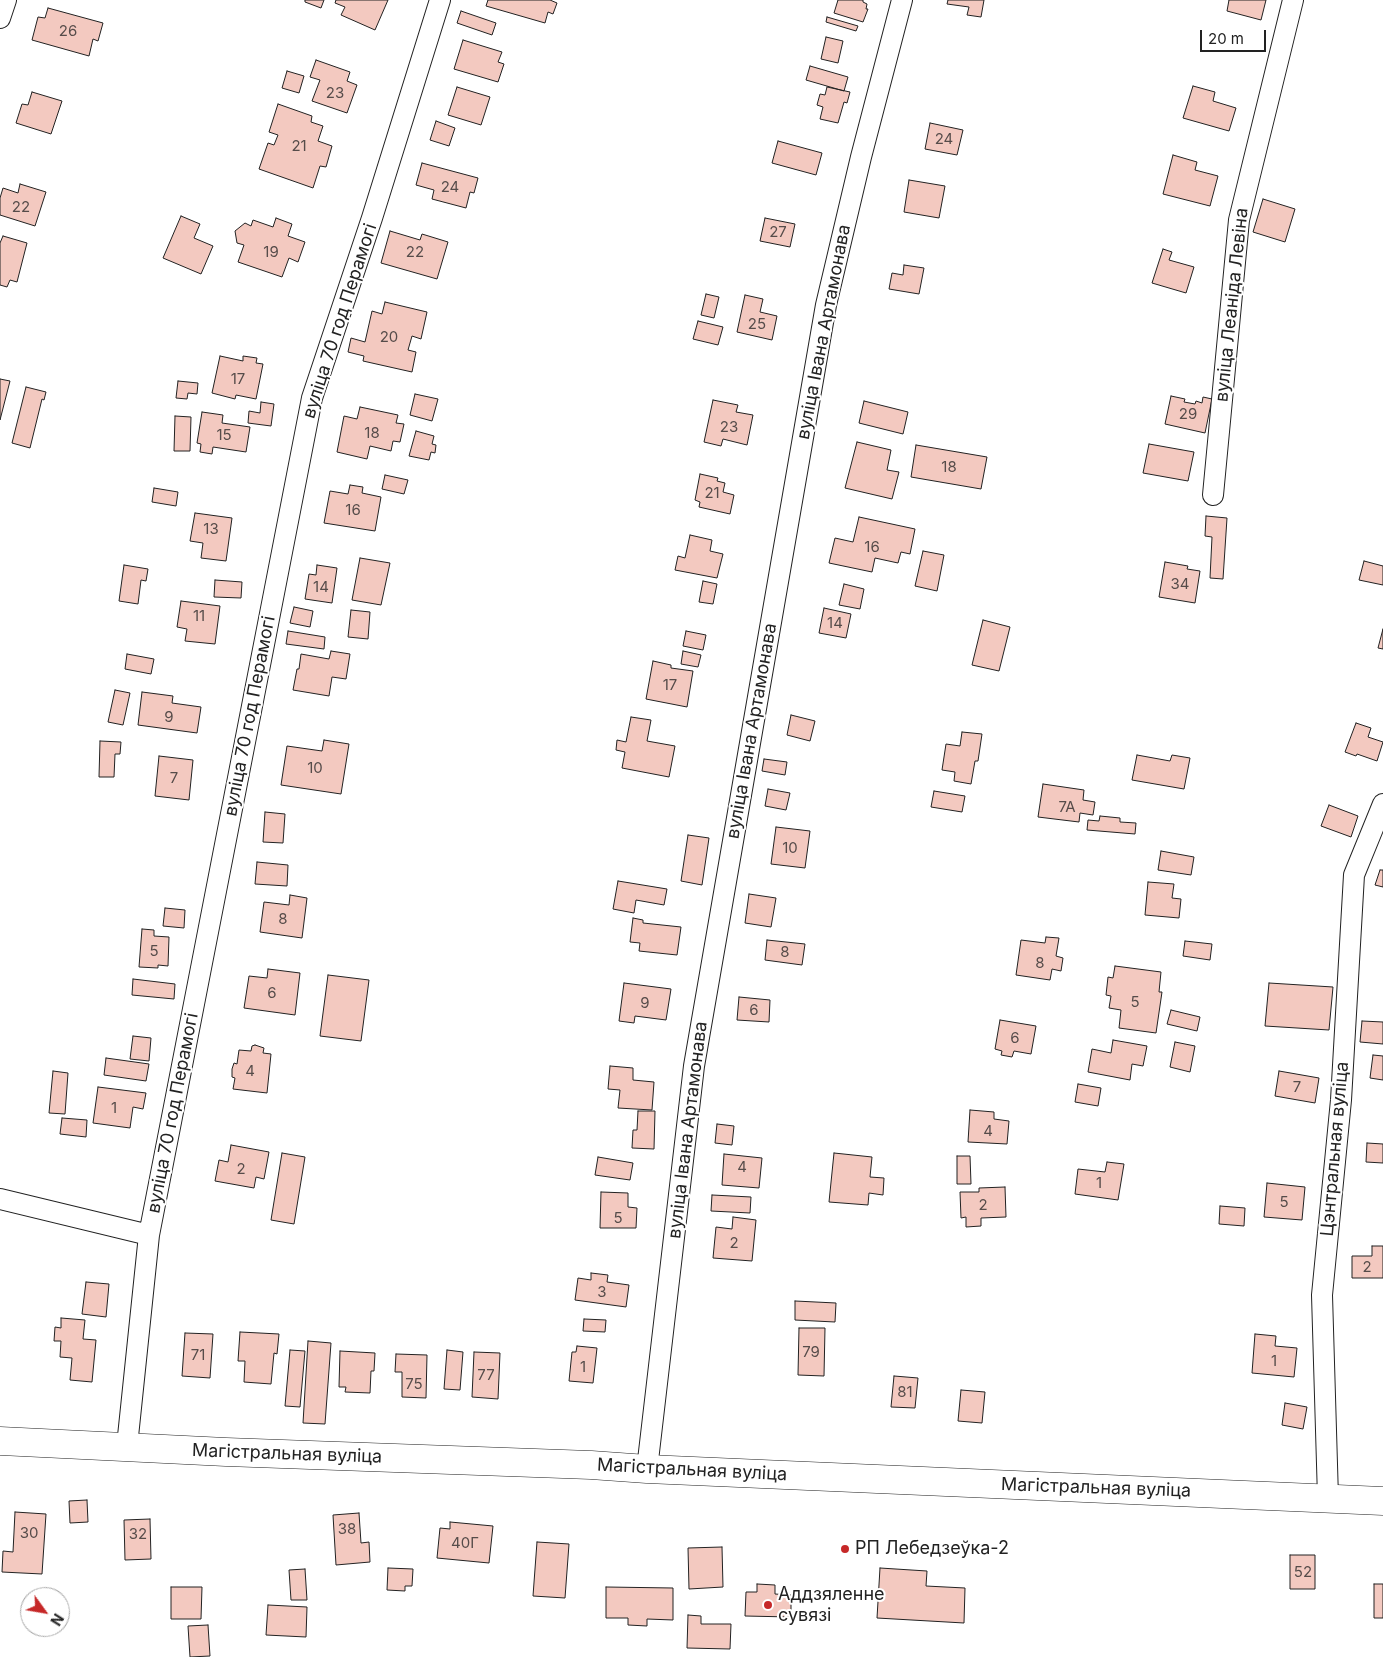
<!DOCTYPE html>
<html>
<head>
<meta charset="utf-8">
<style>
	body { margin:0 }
	#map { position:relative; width:1383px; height:1657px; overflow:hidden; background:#fff; font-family:Inter,sans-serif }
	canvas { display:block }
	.north { position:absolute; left:20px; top:1587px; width:50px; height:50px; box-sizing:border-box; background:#fff; border:1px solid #a7a7a7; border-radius:50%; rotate:122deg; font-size:14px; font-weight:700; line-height:20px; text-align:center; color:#222 }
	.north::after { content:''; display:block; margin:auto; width:18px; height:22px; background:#c62828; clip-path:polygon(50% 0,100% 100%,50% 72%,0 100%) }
	.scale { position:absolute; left:1200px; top:30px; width:66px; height:22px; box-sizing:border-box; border:2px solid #222; border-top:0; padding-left:6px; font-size:15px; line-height:18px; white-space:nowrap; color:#222; -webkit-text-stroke:4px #fff; paint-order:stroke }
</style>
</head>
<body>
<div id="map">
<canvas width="1383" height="1657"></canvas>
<div class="north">N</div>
<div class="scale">20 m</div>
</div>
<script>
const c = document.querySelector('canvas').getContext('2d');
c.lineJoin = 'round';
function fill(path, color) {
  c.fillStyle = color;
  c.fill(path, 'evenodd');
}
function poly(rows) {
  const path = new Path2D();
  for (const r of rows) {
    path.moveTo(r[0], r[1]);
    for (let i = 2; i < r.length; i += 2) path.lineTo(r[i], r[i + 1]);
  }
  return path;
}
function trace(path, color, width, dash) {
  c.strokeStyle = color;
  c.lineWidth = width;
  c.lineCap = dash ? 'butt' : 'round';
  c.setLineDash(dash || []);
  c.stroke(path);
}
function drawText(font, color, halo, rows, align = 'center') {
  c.font = font + ' Inter,sans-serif';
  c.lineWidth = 4;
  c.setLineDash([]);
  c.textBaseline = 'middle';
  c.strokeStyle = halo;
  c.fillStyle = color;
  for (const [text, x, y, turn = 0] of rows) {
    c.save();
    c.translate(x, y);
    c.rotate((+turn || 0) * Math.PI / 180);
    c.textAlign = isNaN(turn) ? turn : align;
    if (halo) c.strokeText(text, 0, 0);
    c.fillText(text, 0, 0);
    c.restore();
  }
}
const building = poly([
	[305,0,324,0,321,8,305,2,305,0],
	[336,0,388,0,375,30,341,15,345,7,335,3,336,0],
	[488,0,550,0,557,3,553,14,548,12,545,23,486,6,488,0],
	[838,0,863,0,863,2,867,4,866,9,868,9,863,22,834,13,838,0],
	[948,0,984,0,981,17,967,15,969,7,947,4,948,0],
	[1229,0,1266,0,1261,20,1227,11,1229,0],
	[48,8,103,23,98,41,93,39,89,56,32,40,38,17,45,18,48,8],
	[461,11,496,23,492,35,457,23,461,11],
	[827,17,858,26,856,31,826,22,827,17],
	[826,37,843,41,838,63,821,59,826,37],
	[463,40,502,52,498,62,504,64,498,82,454,69,463,40],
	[316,60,350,72,347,81,357,85,347,113,312,101,320,80,310,77,316,60],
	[810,66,848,77,844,91,806,80,810,66],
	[287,71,304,76,299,93,282,88,287,71],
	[1193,86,1215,92,1213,101,1236,108,1229,131,1183,118,1193,86],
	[457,87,490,97,481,125,448,115,457,87],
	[827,87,850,92,847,103,844,102,838,123,820,119,823,107,817,105,820,94,825,95,827,87],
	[32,92,62,101,51,134,16,123,22,104,28,105,32,92],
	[278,104,312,116,311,122,323,126,318,141,332,146,326,167,320,166,313,188,259,169,268,143,274,145,278,135,269,132,278,104],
	[436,121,455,128,449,146,430,140,436,121],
	[930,123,963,130,957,155,925,149,930,123],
	[778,141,822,153,816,175,772,163,778,141],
	[1173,155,1197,162,1195,170,1218,176,1210,206,1163,194,1173,155],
	[422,163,478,178,474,193,470,192,466,208,432,199,434,190,416,185,422,163],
	[909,180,945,186,939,218,904,212,909,180],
	[20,184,46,192,35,226,0,215,0,198,3,188,18,193,20,184],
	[1263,199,1295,209,1285,242,1253,232,1263,199],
	[181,216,200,224,194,238,213,246,201,274,163,258,181,216],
	[276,218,292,224,288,236,305,242,298,262,289,258,282,277,238,262,244,245,237,243,235,231,245,223,251,226,253,220,273,227,276,218],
	[765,218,795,224,790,247,760,241,765,218],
	[390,231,420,240,422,234,448,242,437,279,381,263,390,231],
	[3,236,27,243,17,282,10,280,7,287,0,285,0,243,3,236],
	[1163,249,1172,252,1169,260,1194,267,1186,293,1152,283,1163,249],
	[904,265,924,268,919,294,889,289,892,273,903,275,904,265],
	[706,294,719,297,714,318,701,315,706,294],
	[745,295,763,299,760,312,777,316,772,340,737,332,745,295],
	[385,302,427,312,421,339,412,336,408,350,416,352,412,372,363,361,364,356,348,352,351,338,365,342,372,311,382,314,385,302],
	[698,321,723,327,718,345,693,339,698,321],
	[220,356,243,361,243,356,257,358,256,363,263,364,256,399,236,395,235,399,212,393,220,356],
	[0,379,10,381,0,420,0,379],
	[178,381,198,383,197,394,188,393,187,399,176,398,178,381],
	[26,387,46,392,44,400,42,399,30,448,12,443,26,387],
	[415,394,438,399,432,421,410,415,415,394],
	[1171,396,1185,399,1184,402,1195,404,1196,401,1202,403,1203,397,1212,399,1205,433,1165,424,1171,396],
	[713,400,738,405,736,412,753,415,747,445,723,439,721,446,704,442,713,400],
	[864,401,908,412,903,434,859,423,864,401],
	[261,402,274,404,271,426,248,423,249,411,260,413,261,402],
	[360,407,398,415,396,423,404,424,400,442,393,441,391,451,370,446,367,459,337,452,344,416,357,419,360,407],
	[202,412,223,415,222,423,250,427,246,452,213,447,212,454,200,452,201,444,197,443,202,412],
	[175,416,191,417,190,451,174,451,175,416],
	[416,431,434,436,432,444,436,445,435,453,431,452,429,460,409,456,416,431],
	[857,442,891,450,887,470,899,472,892,499,845,488,857,442],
	[1149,444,1194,452,1188,481,1143,473,1149,444],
	[916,445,987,457,981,489,911,477,916,445],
	[700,474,718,478,717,481,725,483,723,492,734,495,730,514,699,507,700,502,695,500,700,474],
	[385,475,408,480,404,494,382,489,385,475],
	[350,485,363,487,362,493,381,497,375,531,324,523,330,491,348,494,350,485],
	[154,488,178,492,176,506,152,502,154,488],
	[195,513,232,518,226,561,201,558,203,543,190,541,195,513],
	[1206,516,1227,518,1223,579,1210,578,1212,537,1205,536,1206,516],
	[859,517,915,529,910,554,901,552,898,563,875,558,872,572,829,563,835,538,853,542,859,517],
	[690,535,712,540,710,551,723,554,717,578,675,570,678,556,685,558,690,535],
	[923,551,944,555,937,591,915,586,923,551],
	[360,558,390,563,381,605,352,600,360,558],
	[1364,561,1383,566,1383,585,1359,580,1364,561],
	[1165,562,1188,566,1187,569,1200,571,1195,603,1159,597,1165,562],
	[124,565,148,569,146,581,141,580,138,604,119,601,124,565],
	[317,565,337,568,332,603,305,599,309,574,316,575,317,565],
	[215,580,242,582,241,598,214,597,215,580],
	[703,581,717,584,713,604,699,602,703,581],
	[844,584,864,589,860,609,839,605,844,584],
	[181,601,220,606,215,644,185,641,187,629,177,627,181,601],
	[294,607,313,611,310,627,290,623,294,607],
	[824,608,851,614,846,638,819,633,824,608],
	[351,610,370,612,368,639,348,637,351,610],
	[983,620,1010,627,999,671,972,665,983,620],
	[1383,629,1383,649,1378,648,1383,629],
	[288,631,325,637,324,649,286,644,288,631],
	[686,631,706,635,703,650,683,646,686,631],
	[331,651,350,654,346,679,332,677,329,696,293,690,297,669,299,669,301,654,329,659,331,651],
	[683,651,701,655,698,667,681,664,683,651],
	[127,654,154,659,151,674,125,669,127,654],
	[653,661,671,665,671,668,693,671,687,707,646,699,653,661],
	[115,690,130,693,123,725,108,722,115,690],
	[142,692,173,696,172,703,201,707,197,733,138,725,142,692],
	[791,715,815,721,810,741,787,735,791,715],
	[631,717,651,720,647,741,675,746,669,777,622,768,625,752,616,750,617,740,626,742,631,717],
	[1356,723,1371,728,1368,737,1383,742,1377,761,1357,754,1356,756,1345,752,1356,723],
	[962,732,982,734,978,761,975,761,971,784,954,781,955,772,942,770,946,744,960,746,962,732],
	[324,740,349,744,341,794,281,785,287,746,322,751,324,740],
	[100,741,121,742,120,754,115,754,114,777,99,777,100,741],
	[1137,755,1170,761,1172,755,1190,758,1184,789,1132,780,1137,755],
	[159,756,193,760,189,800,155,796,159,756],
	[764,759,787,762,785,775,762,771,764,759],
	[1043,784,1084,790,1083,800,1095,802,1093,815,1080,813,1079,822,1038,817,1043,784],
	[768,789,790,793,786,810,765,806,768,789],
	[934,791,965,796,962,812,931,807,934,791],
	[1329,805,1358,816,1351,837,1321,826,1329,805],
	[265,812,285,814,283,843,263,842,265,812],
	[1100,816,1120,818,1120,822,1136,823,1135,834,1087,830,1088,820,1099,821,1100,816],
	[776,827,810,831,805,868,771,864,776,827],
	[688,835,709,838,702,885,681,881,688,835],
	[1161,851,1194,857,1191,875,1158,870,1161,851],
	[257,862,288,865,287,886,255,884,257,862],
	[1380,870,1383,870,1383,887,1375,885,1380,870],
	[618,881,667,889,664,905,636,900,634,913,613,909,618,881],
	[1148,882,1174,884,1172,898,1181,899,1179,918,1145,915,1148,882],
	[749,894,776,898,771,927,745,923,749,894],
	[290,895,307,898,302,938,260,932,264,902,289,905,290,895],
	[165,908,185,910,184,928,163,926,165,908],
	[633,918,643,920,643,923,681,927,677,955,639,951,640,943,630,942,633,918],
	[142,929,154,930,154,936,169,937,168,966,158,965,158,968,139,967,142,929],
	[1046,937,1059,938,1056,956,1063,958,1061,971,1052,969,1050,980,1016,975,1021,940,1045,943,1046,937],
	[767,940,805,944,802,965,765,960,767,940],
	[1185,941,1212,944,1210,960,1183,956,1185,941],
	[1115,966,1161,972,1159,992,1162,992,1156,1033,1119,1028,1121,1010,1109,1008,1111,996,1106,995,1108,977,1113,978,1115,966],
	[268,969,300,973,295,1015,244,1008,249,976,267,978,268,969],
	[328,975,369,980,361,1041,320,1036,328,975],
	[133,979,175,984,174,999,132,995,133,979],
	[624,983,671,989,666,1020,635,1016,634,1023,619,1021,624,983],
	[1269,983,1333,987,1329,1030,1265,1026,1269,983],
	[739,997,770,1000,769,1022,737,1020,739,997],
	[1171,1010,1200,1017,1197,1031,1167,1024,1171,1010],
	[1000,1020,1036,1026,1031,1054,1014,1051,1012,1057,1001,1055,1002,1051,995,1049,1000,1020],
	[1362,1021,1383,1022,1383,1044,1360,1042,1362,1021],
	[133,1036,151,1038,149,1061,130,1059,133,1036],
	[1113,1040,1147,1046,1143,1066,1132,1064,1130,1080,1088,1072,1092,1049,1111,1053,1113,1040],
	[1175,1042,1195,1046,1190,1072,1170,1067,1175,1042],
	[255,1045,264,1048,263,1053,271,1054,267,1093,233,1089,235,1078,232,1077,232,1069,234,1063,237,1064,239,1050,251,1051,252,1046,255,1045],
	[1373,1055,1383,1056,1383,1080,1370,1078,1373,1055],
	[106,1058,149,1064,146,1081,104,1075,106,1058],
	[610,1066,633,1068,633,1080,654,1082,652,1110,618,1108,620,1090,608,1089,610,1066],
	[53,1071,68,1073,65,1114,49,1113,53,1071],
	[1279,1071,1319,1078,1315,1103,1275,1096,1279,1071],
	[1078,1084,1101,1088,1098,1106,1075,1102,1078,1084],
	[98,1087,146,1093,143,1109,133,1107,130,1128,93,1123,98,1087],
	[970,1110,994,1112,994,1119,1009,1121,1007,1144,968,1142,970,1110],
	[638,1111,655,1111,654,1149,632,1148,633,1130,637,1130,638,1111],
	[62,1118,87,1120,86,1137,60,1134,62,1118],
	[717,1124,734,1126,732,1145,715,1143,717,1124],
	[1367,1143,1383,1144,1383,1163,1366,1162,1367,1143],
	[231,1145,269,1152,264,1179,256,1177,254,1188,215,1181,219,1160,228,1162,231,1145],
	[282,1153,305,1157,294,1224,271,1220,282,1153],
	[834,1153,872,1157,870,1177,884,1178,883,1195,869,1193,868,1205,829,1202,834,1153],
	[724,1154,762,1158,759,1188,722,1185,724,1154],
	[957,1156,970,1156,971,1184,957,1184,957,1156],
	[598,1157,633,1163,630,1180,595,1175,598,1157],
	[1107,1162,1124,1164,1118,1200,1075,1194,1078,1169,1105,1172,1107,1162],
	[1267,1183,1305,1187,1302,1220,1264,1217,1267,1183],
	[1005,1187,1006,1217,981,1218,981,1226,966,1227,966,1217,961,1218,960,1192,979,1192,979,1188,1005,1187],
	[601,1192,628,1193,628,1207,637,1208,636,1228,600,1228,601,1192],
	[712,1195,751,1197,750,1213,711,1211,712,1195],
	[1220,1206,1245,1208,1244,1226,1219,1224,1220,1206],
	[733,1217,756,1220,752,1261,713,1258,716,1227,732,1229,733,1217],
	[1372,1246,1383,1246,1383,1278,1352,1278,1352,1256,1372,1256,1372,1246],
	[591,1273,608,1275,607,1282,629,1285,626,1307,575,1300,578,1278,591,1280,591,1273],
	[86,1282,109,1284,106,1317,82,1314,86,1282],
	[795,1301,836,1303,835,1322,795,1320,795,1301],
	[61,1318,85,1320,83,1339,96,1340,92,1382,70,1380,72,1358,60,1357,61,1341,54,1341,55,1327,61,1328,61,1318],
	[584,1319,606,1320,605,1332,583,1331,584,1319],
	[799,1328,825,1328,824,1376,798,1375,799,1328],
	[240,1332,279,1334,277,1354,274,1353,271,1384,244,1382,245,1361,238,1361,240,1332],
	[185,1333,213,1334,210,1378,182,1376,185,1333],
	[1255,1334,1276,1336,1275,1346,1297,1348,1294,1377,1252,1373,1255,1334],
	[308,1341,331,1343,325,1424,303,1423,308,1341],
	[577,1346,597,1348,593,1383,569,1381,572,1352,576,1352,577,1346],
	[290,1350,305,1351,300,1407,285,1406,290,1350],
	[447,1350,463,1352,460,1390,444,1389,447,1350],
	[340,1351,375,1353,374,1371,371,1371,370,1393,345,1392,346,1387,339,1387,340,1351],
	[474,1352,500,1353,498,1399,472,1397,474,1352],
	[396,1354,427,1355,426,1398,402,1397,402,1372,395,1372,396,1354],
	[894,1376,918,1378,915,1408,891,1407,894,1376],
	[961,1390,985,1392,982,1423,958,1421,961,1390],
	[1285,1403,1307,1407,1303,1429,1282,1425,1285,1403],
	[87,1500,88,1522,70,1523,69,1501,87,1500],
	[15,1512,46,1514,42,1574,2,1572,3,1551,13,1552,15,1512],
	[359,1513,361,1543,369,1542,370,1562,336,1565,333,1515,359,1513],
	[150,1519,151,1559,125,1560,124,1520,150,1519],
	[450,1522,493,1526,489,1563,437,1558,440,1528,450,1529,450,1522],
	[537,1542,569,1544,565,1598,533,1596,537,1542],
	[722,1547,723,1587,689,1589,688,1548,722,1547],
	[1290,1555,1315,1555,1315,1589,1290,1589,1290,1555],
	[388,1568,413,1569,412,1586,405,1586,405,1591,387,1590,388,1568],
	[880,1568,927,1571,926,1586,965,1588,964,1623,877,1618,880,1568],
	[305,1569,307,1600,291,1600,289,1570,305,1569],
	[757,1584,775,1585,775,1594,791,1595,791,1617,745,1616,746,1592,757,1592,757,1584],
	[1374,1584,1383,1584,1383,1618,1374,1618,1374,1584],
	[171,1587,202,1587,201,1619,171,1619,171,1587],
	[606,1587,673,1588,673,1620,647,1619,647,1626,628,1625,628,1618,606,1618,606,1587],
	[268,1605,307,1607,306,1637,266,1635,268,1605],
	[688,1615,701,1616,701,1624,731,1624,730,1649,687,1648,688,1615],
	[208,1625,210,1656,190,1657,188,1626,208,1625]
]);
fill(building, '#f3c9c0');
trace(building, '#222', 1);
const street = poly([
	[0,18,6,0],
	[1213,495,1239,220,1293,0],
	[0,1199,149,1235],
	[127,1446,149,1235,312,398,372,218,440,0],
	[647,1469,694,1066,826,305,861,157,902,0],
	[1328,1498,1322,1295,1341,1100,1354,875,1383,804]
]);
const secondary = poly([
	[0,1441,226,1452,591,1465,647,1469,1383,1501]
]);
trace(street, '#222', 22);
trace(secondary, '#222', 29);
trace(street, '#fff', 20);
trace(secondary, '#fff', 28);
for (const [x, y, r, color] of [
	[845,1549,5,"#c62828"],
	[768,1605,5,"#c62828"]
]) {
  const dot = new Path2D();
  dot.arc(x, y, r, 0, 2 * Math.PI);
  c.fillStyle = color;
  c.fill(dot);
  trace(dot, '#fff', 2);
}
drawText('15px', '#564c4a', null, [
	["26",68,31],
	["23",335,93],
	["24",944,139],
	["21",299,146],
	["24",450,187],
	["22",21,207],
	["27",778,232],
	["19",271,252],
	["22",415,252],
	["25",757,324],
	["20",389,337],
	["17",238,379],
	["29",1188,414],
	["23",729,427],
	["18",372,433],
	["15",224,435],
	["18",949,467],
	["21",712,493],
	["16",353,510],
	["13",211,529],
	["16",872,547],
	["34",1180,584],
	["14",321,587],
	["11",199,616],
	["14",835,623],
	["17",670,685],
	["9",169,717],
	["10",315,768],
	["7",174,778],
	["7А",1067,807],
	["10",790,848],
	["8",283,919],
	["5",154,951],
	["8",785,952],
	["8",1040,963],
	["6",272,993],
	["5",1135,1002],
	["9",645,1003],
	["6",754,1010],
	["6",1015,1038],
	["4",250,1071],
	["7",1297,1087],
	["1",114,1108],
	["4",988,1131],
	["4",742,1167],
	["2",241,1169],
	["1",1099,1183],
	["5",1284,1202],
	["2",983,1205],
	["5",618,1218],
	["2",734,1243],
	["2",1367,1267],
	["3",602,1292],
	["79",811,1352],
	["71",198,1355],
	["1",1274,1361],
	["1",583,1367],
	["77",486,1375],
	["75",414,1384],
	["81",905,1392],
	["38",347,1529],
	["30",29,1533],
	["32",138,1534],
	["40Г",465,1543],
	["52",1303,1572]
]);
drawText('18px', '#222', '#fff', [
	["вуліца Леаніда Левіна",1232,305,-84],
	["вуліца 70 год Перамогі",340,321,-72],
	["вуліца Івана Артамонава",824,332,-79],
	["вуліца 70 год Перамогі",250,716,-79],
	["вуліца Івана Артамонава",752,731,-80],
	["вуліца 70 год Перамогі",173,1113,-79],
	["вуліца Івана Артамонава",688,1130,-83],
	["Цэнтральная вуліца",1335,1149,-85],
	["Магістральная вуліца",287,1454,2],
	["Магістральная вуліца",692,1470,3],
	["Магістральная вуліца",1096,1488,2]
]);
drawText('18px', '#222', '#fff', [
	["РП Лебедзеўка-2",855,1549],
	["Аддзяленне",778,1595],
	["сувязі",778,1616]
], 'left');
</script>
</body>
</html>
